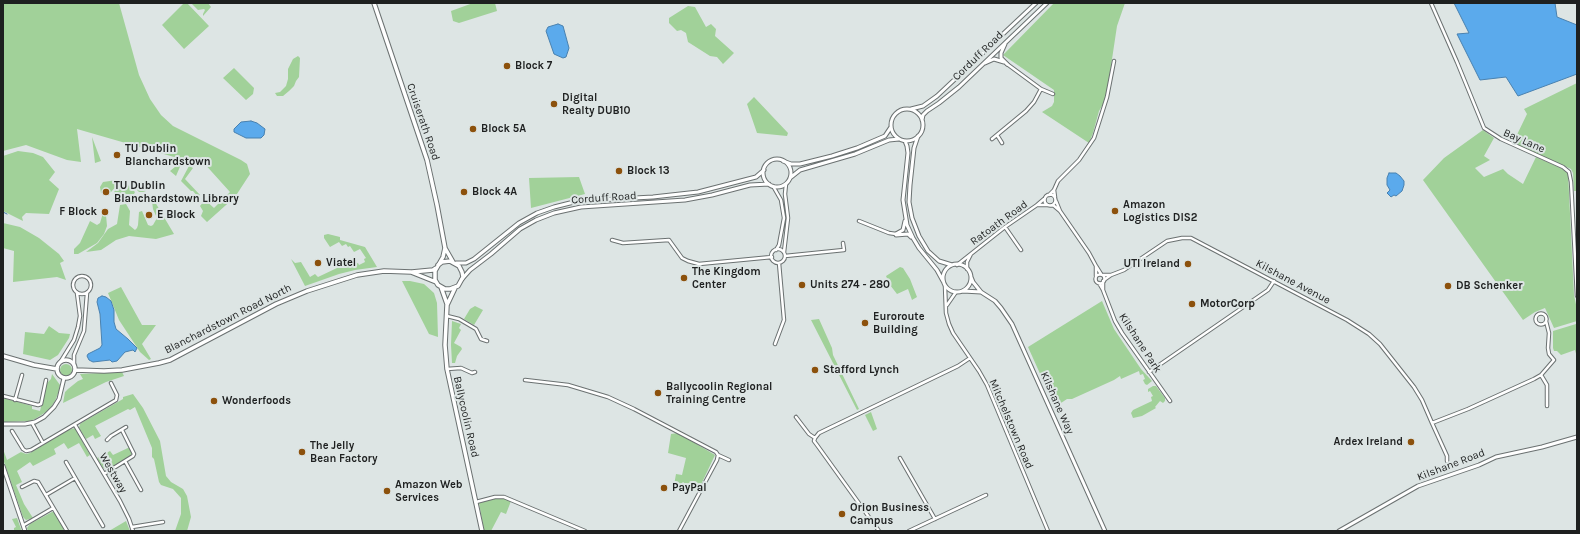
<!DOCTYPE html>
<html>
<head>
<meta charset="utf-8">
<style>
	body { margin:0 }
	#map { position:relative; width:1580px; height:534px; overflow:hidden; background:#dde5e4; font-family:Karla,sans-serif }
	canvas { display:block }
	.frame { position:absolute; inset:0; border:4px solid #1e2020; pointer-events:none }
</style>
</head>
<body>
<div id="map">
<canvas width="1580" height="534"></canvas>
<div class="frame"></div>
</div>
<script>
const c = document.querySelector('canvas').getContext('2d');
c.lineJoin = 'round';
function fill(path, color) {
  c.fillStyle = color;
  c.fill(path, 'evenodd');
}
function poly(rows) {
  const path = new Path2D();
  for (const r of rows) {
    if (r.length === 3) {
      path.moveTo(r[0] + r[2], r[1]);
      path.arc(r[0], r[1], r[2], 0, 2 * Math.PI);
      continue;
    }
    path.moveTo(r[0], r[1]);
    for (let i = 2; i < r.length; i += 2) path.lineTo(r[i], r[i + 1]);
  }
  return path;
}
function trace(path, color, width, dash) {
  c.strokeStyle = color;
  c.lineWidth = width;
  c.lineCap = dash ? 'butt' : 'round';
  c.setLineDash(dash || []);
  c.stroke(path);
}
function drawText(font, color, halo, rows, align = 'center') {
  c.font = font + ' Karla,sans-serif';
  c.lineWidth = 4;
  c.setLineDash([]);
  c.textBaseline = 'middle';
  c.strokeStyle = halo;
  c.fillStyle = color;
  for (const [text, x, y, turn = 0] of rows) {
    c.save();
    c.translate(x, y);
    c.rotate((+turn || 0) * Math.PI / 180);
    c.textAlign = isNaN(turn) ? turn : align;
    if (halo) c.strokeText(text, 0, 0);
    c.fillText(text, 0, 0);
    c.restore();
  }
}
fill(poly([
	[3,3,119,3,139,75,150,99,161,115,173,126,241,160,247,164,250,174,235,197,207,222,201,216,203,211,200,206,205,200,214,208,230,192,202,161,198,163,188,161,77,129,81,162,67,160,26,145,3,151],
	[184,3,187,3,209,26,184,49,162,25],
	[191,3,208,3,211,7,203,16,203,14,205,10,204,9,198,10],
	[473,3,495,3,497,11,459,23,453,21,451,11],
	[1054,3,1125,3,1117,26,1106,99,1099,111,1093,133,1089,143,1042,112,1052,106,1054,102,1054,90,1003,55],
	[688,6,695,7,706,27,711,24,716,29,715,36,734,53,723,64,717,57,710,56,688,42,686,33,681,30,677,31,669,23,669,18],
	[298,56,300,58,299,77,296,81,294,86,289,91,283,96,277,96,275,93,280,92,286,86,288,79,288,69,293,59],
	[234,68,254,88,253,94,246,100,223,78],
	[1577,83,1577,191,1574,191,1573,173,1571,169,1513,143,1527,114,1524,109],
	[754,97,788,133,787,136,757,133,747,104],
	[1483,130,1494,138,1484,156,1490,160,1475,168,1484,177,1503,169,1508,174,1523,184,1536,157,1563,169,1568,173,1574,295,1577,309,1577,321,1554,328,1545,308,1535,312,1523,320,1423,180,1444,158],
	[92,137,101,161,95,163],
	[18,151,33,153,43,157,55,172,49,180,59,189,49,214,26,213,22,217,23,221,3,211,3,156],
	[181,162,182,162,176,176,170,171],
	[189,166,193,168,185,179,200,195,198,197,193,191,191,191,181,181],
	[579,177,585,194,531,208,529,178],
	[117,180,121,181,111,192,108,194,101,193,100,187,103,182],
	[132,182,147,186,150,189,149,190,143,192,139,192,131,184],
	[122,183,126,183,135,192,134,194,115,195,114,192],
	[152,201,155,202,174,234,156,239,129,236,116,240,101,250,86,252,98,243,108,229,117,224,120,205,126,204,130,211,129,225,135,230,137,228,138,225,139,212,142,211,148,225,151,226,153,225,157,218,153,209],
	[103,213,106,215,107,226,104,234,97,243,78,254,74,254,74,249,80,243,90,221,97,225,100,223],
	[3,223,20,227,39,238,59,254,64,261,60,263,66,280,57,277,13,282,14,251,3,248],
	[328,234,340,237,340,240,365,247,377,267,355,270,339,274,305,286,291,259,295,263,301,262,310,277,315,274,318,277,337,268,344,268,358,263,359,265,365,262,364,259,366,258,360,249,354,252,350,246,348,247,346,244,342,246,339,242,330,247,324,238,324,235],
	[900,267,903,268,910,279,917,297,912,300,908,289,897,294,890,285,886,276],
	[402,281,410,281,424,284,434,293,437,303,438,337,429,334],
	[121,287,142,325,156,325,142,344,151,359,149,360,140,352,119,320,108,293],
	[1102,301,1114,329,1141,369,1152,381,1147,385,1145,384,1143,380,1145,379,1143,374,1140,375,1139,371,1121,379,1120,376,1114,380,1072,399,1067,399,1055,407,1028,347],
	[475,306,483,310,474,325,464,319,470,309],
	[819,319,832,348,833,355,859,409,857,410,811,320],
	[452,321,461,324,459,328,461,330,454,343,461,347,462,349,457,356,455,363,452,363,451,345],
	[1576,324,1577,357,1575,350,1561,355,1557,351,1554,351,1553,348,1553,331],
	[49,326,59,333,70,334,69,338,58,355,50,360,23,354,25,332,44,334],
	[66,370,6],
	[122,372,124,376,106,382,63,403,65,392,68,389,78,381,83,379,80,374],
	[52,374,60,385,59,391,55,401,49,410,35,419,29,421,3,422,3,398,32,406,32,409,40,411,47,383,51,379],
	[1153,386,1156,386,1165,398,1165,401,1163,403,1160,401,1155,407,1156,408,1142,416,1133,418,1131,413,1133,410,1152,401,1151,397,1153,396,1150,391,1148,392,1148,389],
	[133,394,143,408,160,441,166,476,171,482,183,489,187,496,191,517,187,531,175,531,181,514,181,498,173,489,161,485,159,482,154,459,152,457,152,448,135,407,130,410,128,409,95,426,101,436,95,439,93,435,86,439,79,428,80,424,83,422,123,399,123,397],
	[871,412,877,429,873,431,865,415],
	[75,428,90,455,87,457,79,443,68,449,64,443,54,449,56,454,33,466,30,462,17,471,22,482,16,485,24,504,33,518,26,520,23,517,3,459,3,449,7,460,21,452,26,454,30,453,68,430],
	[678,433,715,455,698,491,687,489,687,485,683,482,679,486,674,485,676,474,682,475,686,458,668,453,671,434],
	[130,447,132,453,131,456,108,469,103,468,97,458,110,451,113,455],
	[498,498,504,498,511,501,506,514,501,512,491,531,484,531,479,503],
	[52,512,54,512,64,528,63,531,28,531,27,528,30,524],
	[17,518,21,529,22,531,14,531,14,528,16,527,12,519],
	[126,521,130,531,109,531]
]), '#a1d199');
const water = poly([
	[1454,3,1555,3,1557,17,1577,25,1577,74,1518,96,1506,77,1480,80,1457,34,1469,33,1454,3],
	[558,24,563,26,569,48,566,57,563,58,554,54,546,31,548,27,558,24],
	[251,121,257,123,265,129,264,135,261,138,246,138,234,132,234,129,241,122,251,121],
	[1389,173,1396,173,1400,176,1404,181,1404,185,1402,191,1396,196,1394,195,1391,197,1387,193,1390,190,1387,185,1387,178,1389,173],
	[102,296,106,297,111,301,114,310,114,322,116,329,128,339,137,348,135,352,133,350,125,352,117,361,112,362,110,360,93,362,89,360,87,356,88,354,100,348,102,345,100,314,97,302,98,298,102,296]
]);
fill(water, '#5baaec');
trace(water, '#4981af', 1);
trace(poly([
	[3,212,7,214]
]), '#4981af', 1);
const minor = poly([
	[1431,3,1457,62,1484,128,1501,139,1563,167,1569,172,1571,182,1577,296],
	[1007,64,1041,89,1053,94],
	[997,135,1002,143],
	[992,139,1026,111,1034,102,1041,89],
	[773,186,781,200,784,218,779,245,776,250],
	[1054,190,1058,181,1079,160,1094,138,1107,97,1114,61],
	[1050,200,5.5],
	[1049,195,1054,190,1055,197],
	[1044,199,1037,205,1047,205],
	[1053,205,1060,211,1056,201],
	[1060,211,1089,253,1096,266],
	[859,221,889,233,896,234],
	[1005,227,1021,250],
	[612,240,623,243,669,240,682,258,688,261,699,264,772,257],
	[778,256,7],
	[784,252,788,218,785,194,786,184],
	[785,256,844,250,843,243],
	[957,265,1005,227,1037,205],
	[967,269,967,262,971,254],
	[1100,279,4.5],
	[1103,275,1111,275,1104,280],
	[1111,275,1124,270,1167,241,1182,238,1191,238,1347,320,1369,334,1380,344,1414,387,1422,400,1432,423,1447,456,1447,461],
	[82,285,9],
	[1096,276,1096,266,1101,274],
	[1099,283,1103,290,1103,281],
	[945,286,946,313,949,324,953,333,979,371,987,385,1048,531],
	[1103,290,1115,321,1122,333,1170,401],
	[947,305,956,292],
	[1541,319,5.5],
	[447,316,459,319,476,329,481,339,487,341],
	[775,344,784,320,779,263],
	[61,361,74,340,78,327,80,316,77,293],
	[74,364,74,355,84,331,87,293],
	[447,369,461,368,472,373,475,372],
	[1149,372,1268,290,1274,281],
	[1541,375,1547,385,1547,406],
	[525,380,568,385,608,397,634,409,716,452,718,455,729,460],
	[3,396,38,405,41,404,46,380],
	[15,400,22,375],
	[796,417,809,434,815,438],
	[32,423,43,443],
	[1432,423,1468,409,1534,379,1541,375,1554,360,1549,354,1548,348,1549,333,1546,321],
	[75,425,120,501,129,519,133,531],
	[12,431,23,449,26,451,31,450,116,400,117,395,111,383],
	[815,438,819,433,958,366,970,358],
	[815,438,814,441,817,445,879,531],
	[107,440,111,436,126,427],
	[900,458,935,519],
	[125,461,141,490],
	[66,462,103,526],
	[104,474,133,456,134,454,122,430],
	[22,487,34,481,38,482,67,531],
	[46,495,75,478],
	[476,502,495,497,504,497,585,531],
	[24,525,53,508],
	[132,527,163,522],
	[679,531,717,460,718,455],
	[909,531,986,495]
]);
const tertiary = poly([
	[1005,44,1001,53,1001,58,1007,64],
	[985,63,994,59,1004,62],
	[907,125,16],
	[911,109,923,106,937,96,1036,3],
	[922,120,923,115,927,111,939,103,959,87,1047,3],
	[918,136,914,148,910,185,909,202,912,218,919,236,928,251,939,261,952,265],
	[905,141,907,146,908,153,903,200,907,225,913,238,919,248,937,270,943,281],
	[777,173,14],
	[783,161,791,164,800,164,832,156,857,148,885,136,891,127],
	[790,178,800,170,855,154,889,140,899,139],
	[896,234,903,230,905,221],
	[896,235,908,234,911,237],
	[456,263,466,263,474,259,519,223,537,213,554,207,578,201,653,197,698,192,756,177,764,170],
	[957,278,14],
	[971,277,973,282,981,292,995,301,1001,308,1012,324,1105,531],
	[462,279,470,270,491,254,520,229,536,220,554,213,581,207,685,200,712,195,750,185,769,184],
	[963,291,981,292],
	[3,424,25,424,35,422,44,417,54,407,59,399,64,378],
	[3,466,25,531],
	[1339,531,1418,486,1479,465,1496,457,1542,447,1577,437]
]);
const secondary = poly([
	[374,3,427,160,437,205,445,248,453,262],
	[438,265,442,262,450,261,459,266,462,272,463,277,458,286,450,289,445,289,438,285,435,280,435,271,443,257,445,248],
	[412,272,433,270,436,268],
	[441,287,447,304],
	[455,288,447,305,445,345,447,369,482,531],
	[3,356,34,365,57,369],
	[66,369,9],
	[75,370,104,371,122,370,159,363,170,360,276,304,307,291,357,275,384,271,411,272,436,282]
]);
trace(minor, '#6b7171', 4.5);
trace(tertiary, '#6b7171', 5);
trace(secondary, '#6b7171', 5.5);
trace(minor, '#fff', 2.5);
trace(tertiary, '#fff', 3);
trace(secondary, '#fff', 3.5);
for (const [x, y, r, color] of [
	[507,66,4,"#8c510c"],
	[554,104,4,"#8c510c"],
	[473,129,4,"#8c510c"],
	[117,155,4,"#8c510c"],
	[619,171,4,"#8c510c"],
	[106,192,4,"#8c510c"],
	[464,192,4,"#8c510c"],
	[1115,211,4,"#8c510c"],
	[105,212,4,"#8c510c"],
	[149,215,4,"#8c510c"],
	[318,263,4,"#8c510c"],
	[1188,264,4,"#8c510c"],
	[684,278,4,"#8c510c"],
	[802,285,4,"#8c510c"],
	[1448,286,4,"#8c510c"],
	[1192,304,4,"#8c510c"],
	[865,323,4,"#8c510c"],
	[815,370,4,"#8c510c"],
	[658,393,4,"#8c510c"],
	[214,401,4,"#8c510c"],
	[1411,442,4,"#8c510c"],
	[302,452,4,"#8c510c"],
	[664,488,4,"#8c510c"],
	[387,491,4,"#8c510c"],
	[842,514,4,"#8c510c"]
]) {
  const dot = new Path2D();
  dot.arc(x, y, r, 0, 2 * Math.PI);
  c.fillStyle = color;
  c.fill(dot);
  trace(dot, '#dde5e4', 1.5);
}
drawText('11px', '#1e2020', '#dde5e4', [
	["Corduff Road",978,56,-44],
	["Cruiserath Road",423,122,71],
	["Bay Lane",1524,141,24],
	["Corduff Road",604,198,-4],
	["Ratoath Road",999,223,-36],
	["Kilshane Avenue",1293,282,28],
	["Blanchardstown Road North",228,319,-27],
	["Kilshane Park",1140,343,57],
	["Kilshane Way",1057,403,66],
	["Ballycoolin Road",466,417,77],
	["Mitchelstown Road",1011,424,67],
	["Kilshane Road",1451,465,-21],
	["Westway",113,473,60]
]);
drawText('bold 11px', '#1e2020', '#dde5e4', [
	["Block 7",515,66],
	["Digital",562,98],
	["Realty DUB10",562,111],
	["Block 5A",481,129],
	["TU Dublin",125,149],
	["Blanchardstown",125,162],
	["Block 13",627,171],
	["TU Dublin",114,186],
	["Blanchardstown Library",114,199],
	["Block 4A",472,192],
	["Amazon",1123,205],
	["Logistics DIS2",1123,218],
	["F Block",97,212,"right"],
	["E Block",157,215],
	["Viatel",326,263],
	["UTI Ireland",1180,264,"right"],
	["The Kingdom",692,272],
	["Center",692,285],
	["Units 274 - 280",810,285],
	["DB Schenker",1456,286],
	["MotorCorp",1200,304],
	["Euroroute",873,317],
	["Building",873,330],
	["Stafford Lynch",823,370],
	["Ballycoolin Regional",666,387],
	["Training Centre",666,400],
	["Wonderfoods",222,401],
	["Ardex Ireland",1403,442,"right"],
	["The Jelly",310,446],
	["Bean Factory",310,459],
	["Amazon Web",395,485],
	["Services",395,498],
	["PayPal",672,488],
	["Orion Business",850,508],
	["Campus",850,521]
], 'left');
</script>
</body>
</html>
